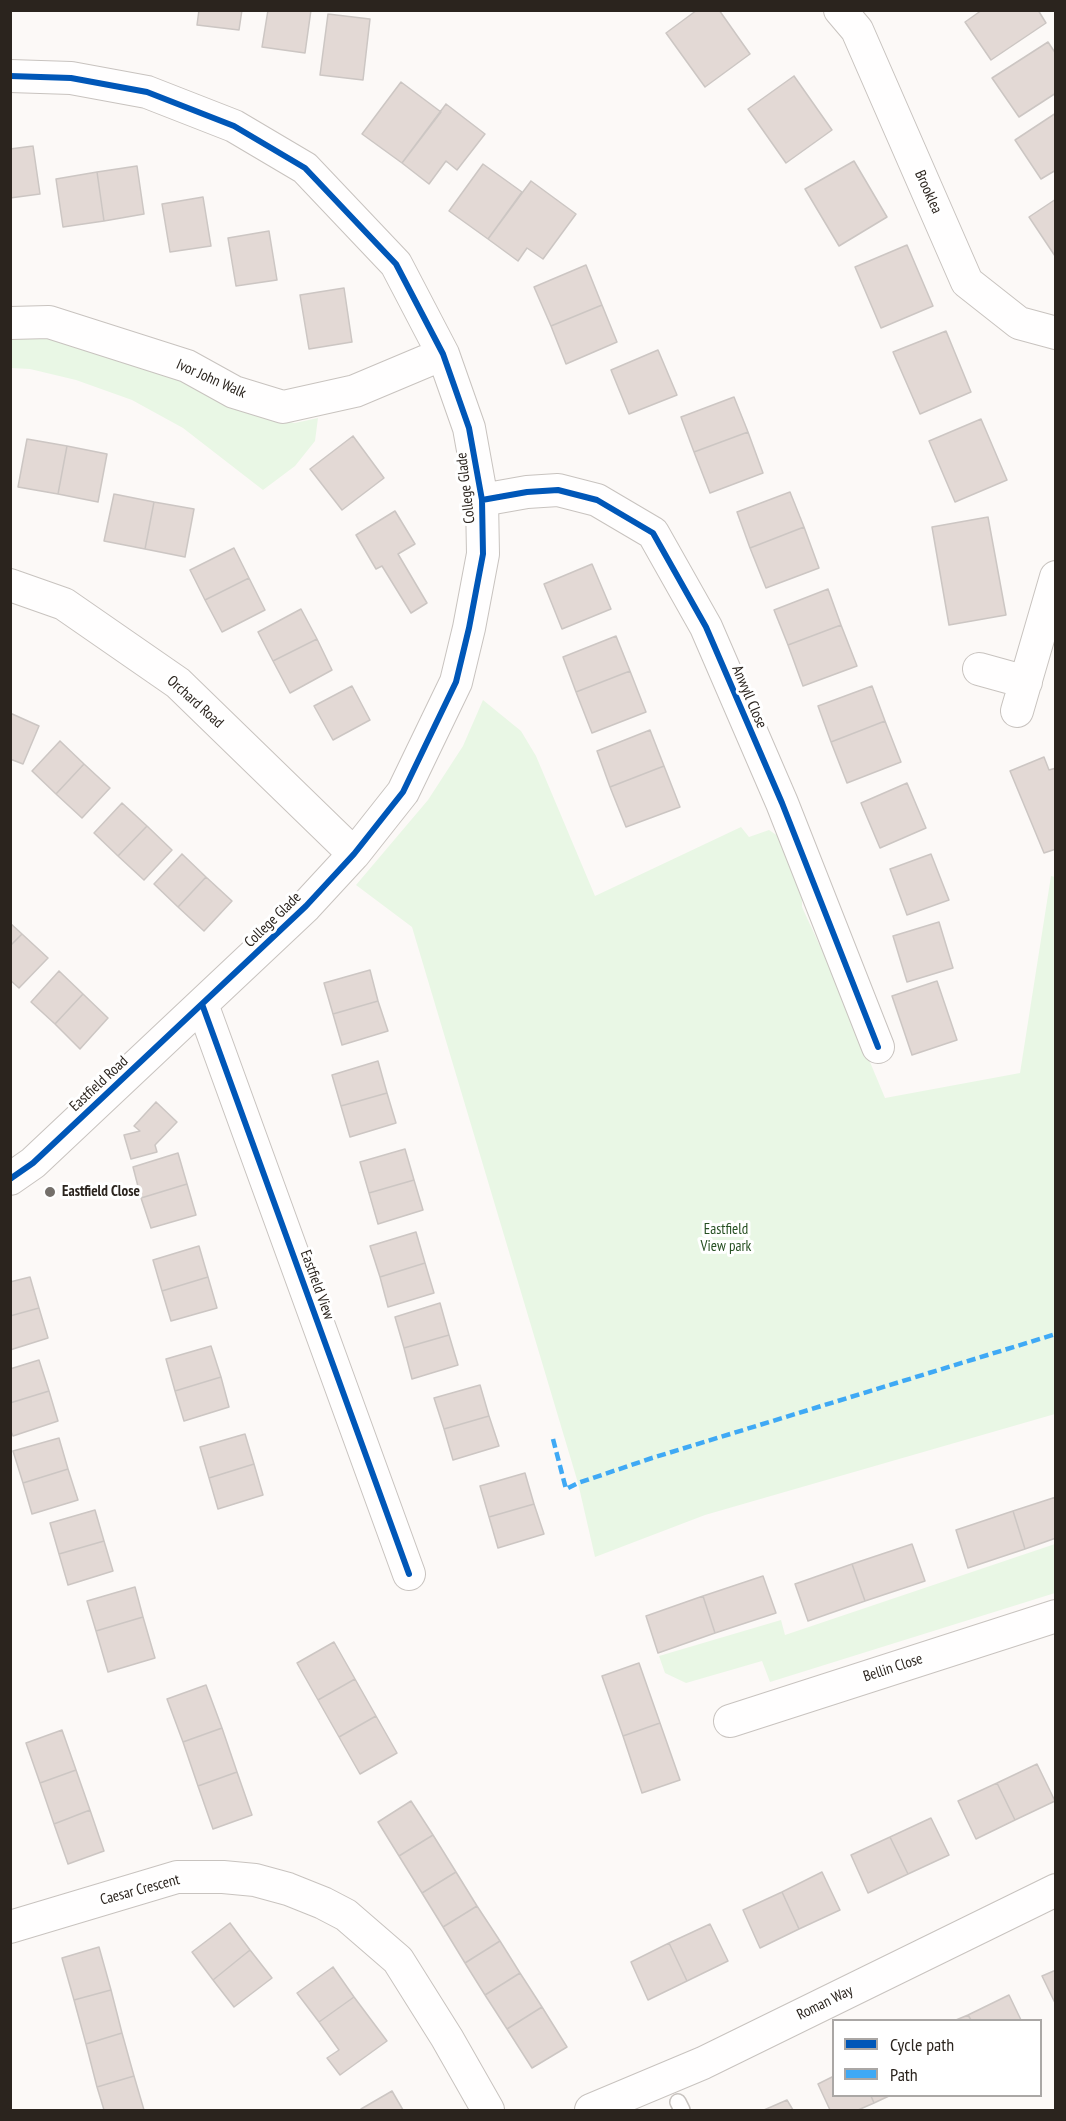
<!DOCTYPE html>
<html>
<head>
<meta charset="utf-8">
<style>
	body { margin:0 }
	#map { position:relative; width:1066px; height:2121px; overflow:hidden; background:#fcf9f7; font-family:"PT Sans Narrow",sans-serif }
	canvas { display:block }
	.frame { position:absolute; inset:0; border:12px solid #2b241e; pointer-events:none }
	.legend { position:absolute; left:832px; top:2019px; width:210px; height:78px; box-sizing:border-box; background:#fff; border:2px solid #aaa7a5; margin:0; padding:8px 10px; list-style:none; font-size:18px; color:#2b241e }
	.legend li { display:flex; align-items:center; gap:12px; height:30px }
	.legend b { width:30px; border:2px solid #aaa7a5 }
</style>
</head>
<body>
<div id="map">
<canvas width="1066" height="2121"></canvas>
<div class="frame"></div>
<ul class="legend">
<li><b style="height:8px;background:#0057b8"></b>Cycle path</li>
<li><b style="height:8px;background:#3fa9f5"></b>Path</li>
</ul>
</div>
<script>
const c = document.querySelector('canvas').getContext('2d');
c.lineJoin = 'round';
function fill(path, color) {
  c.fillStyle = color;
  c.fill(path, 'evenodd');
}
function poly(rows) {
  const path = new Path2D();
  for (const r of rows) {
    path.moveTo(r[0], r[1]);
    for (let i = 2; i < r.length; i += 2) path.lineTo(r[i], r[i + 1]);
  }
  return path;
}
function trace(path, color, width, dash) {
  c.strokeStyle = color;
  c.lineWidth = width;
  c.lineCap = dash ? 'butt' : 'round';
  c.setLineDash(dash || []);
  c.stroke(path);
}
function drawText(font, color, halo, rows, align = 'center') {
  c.font = font + ' "PT Sans Narrow",sans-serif';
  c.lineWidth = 6;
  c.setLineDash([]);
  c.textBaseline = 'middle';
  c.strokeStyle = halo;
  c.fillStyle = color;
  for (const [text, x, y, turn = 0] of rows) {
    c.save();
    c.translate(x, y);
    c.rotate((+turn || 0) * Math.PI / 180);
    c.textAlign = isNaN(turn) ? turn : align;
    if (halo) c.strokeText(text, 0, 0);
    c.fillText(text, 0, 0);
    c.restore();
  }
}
fill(poly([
	[10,334,26,334,97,350,181,380,261,417,295,423,318,418,315,441,295,466,263,490,183,428,132,400,76,380,30,369,11,368],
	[483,700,521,731,536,756,595,896,741,827,749,837,769,830,781,838,802,886,802,907,837,983,885,1098,1020,1073,1051,876,1055,877,1055,1414,705,1515,595,1557,578,1483,412,927,356,885,428,800,463,746],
	[1055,1544,1055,1593,770,1682,762,1661,686,1683,665,1673,659,1656,781,1620,785,1635]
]), '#e9f7e5');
const building = poly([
	[199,10,242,10,239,30,197,25,199,10],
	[268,10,311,10,305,53,262,47,268,10],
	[697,10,719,10,750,54,705,87,666,33,697,10],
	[982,10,1038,10,1046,23,991,60,965,22,982,10],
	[328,14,370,19,363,80,320,75,328,14],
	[1048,42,1056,54,1056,93,1019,117,992,78,1048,42],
	[794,76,832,130,786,163,748,109,794,76],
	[401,82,441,112,402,163,362,134,401,82],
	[446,104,485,134,457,170,446,161,429,184,402,163,446,104],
	[1056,113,1056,170,1041,179,1015,140,1056,113],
	[33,146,40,194,10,198,10,149,33,146],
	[854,161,887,217,839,246,805,189,854,161],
	[483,164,522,192,488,239,449,211,483,164],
	[137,166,144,214,104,221,97,172,137,166],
	[97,172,104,221,63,227,56,179,97,172],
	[531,181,576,214,543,259,527,248,518,261,488,239,531,181],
	[203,197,211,246,170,252,162,204,203,197],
	[1056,199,1056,256,1055,256,1029,217,1056,199],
	[269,231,277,280,236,286,228,238,269,231],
	[907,245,933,306,881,328,855,267,907,245],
	[586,265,602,305,551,326,534,287,586,265],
	[344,288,352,342,309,349,300,295,344,288],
	[602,305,617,342,566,364,551,326,602,305],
	[946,331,971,392,920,414,893,352,946,331],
	[658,350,677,395,629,414,611,370,658,350],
	[734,397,748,432,694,452,681,417,734,397],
	[981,419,1007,480,955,502,929,441,981,419],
	[748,432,763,473,710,493,694,452,748,432],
	[353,436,384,478,342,510,310,469,353,436],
	[27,439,67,446,58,494,18,487,27,439],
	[67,446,107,454,98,502,58,494,67,446],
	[790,492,804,527,750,548,737,512,790,492],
	[114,494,154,502,145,549,104,541,114,494],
	[154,502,194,509,185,557,145,549,154,502],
	[395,511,415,544,398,554,427,603,411,613,382,566,376,569,356,535,395,511],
	[988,517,1006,615,949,625,932,527,988,517],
	[804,527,819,568,766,588,750,548,804,527],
	[234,548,249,578,205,600,190,570,234,548],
	[592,564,611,609,562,629,544,584,592,564],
	[249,578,265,610,222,632,205,600,249,578],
	[828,589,841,625,788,645,774,610,828,589],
	[301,609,317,639,273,661,258,632,301,609],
	[841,625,857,666,803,686,788,645,841,625],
	[616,636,630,671,576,692,563,657,616,636],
	[317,639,332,670,290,693,273,661,317,639],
	[630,671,646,712,592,733,576,692,630,671],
	[352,686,370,720,333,740,314,706,352,686],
	[872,686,885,721,831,742,818,706,872,686],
	[10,713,39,726,23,764,10,759,10,713],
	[885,721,901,762,847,783,831,742,885,721],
	[650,730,664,766,610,787,597,751,650,730],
	[60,741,84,764,56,794,32,771,60,741],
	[1044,757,1049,770,1056,768,1056,849,1044,853,1010,771,1044,757],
	[84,764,110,788,82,818,56,794,84,764],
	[664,766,680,807,626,827,610,787,664,766],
	[907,783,926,828,880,848,861,803,907,783],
	[122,803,147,826,118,856,94,833,122,803],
	[147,826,172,850,144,880,118,856,147,826],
	[182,854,206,877,178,907,154,884,182,854],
	[931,854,949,900,907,915,890,869,931,854],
	[206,877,232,901,204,931,178,907,206,877],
	[939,922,953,968,907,982,893,936,939,922],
	[10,923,22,934,10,946,10,923],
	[22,934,48,958,19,988,10,980,10,946,22,934],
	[370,970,378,1001,333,1014,324,983,370,970],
	[59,971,83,994,55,1024,31,1002,59,971],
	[937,981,957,1040,912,1055,892,996,937,981],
	[83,994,108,1018,80,1049,55,1024,83,994],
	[378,1001,388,1031,342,1045,333,1014,378,1001],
	[378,1061,387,1093,341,1106,332,1075,378,1061],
	[387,1093,396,1123,350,1137,341,1106,387,1093],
	[156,1102,177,1122,155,1145,157,1152,131,1159,124,1135,140,1131,134,1126,156,1102],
	[405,1149,414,1180,369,1193,360,1162,405,1149],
	[178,1153,187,1184,141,1198,133,1167,178,1153],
	[414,1180,423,1210,378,1224,369,1193,414,1180],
	[187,1184,196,1215,151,1228,141,1198,187,1184],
	[416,1232,425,1263,380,1277,370,1246,416,1232],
	[199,1246,208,1277,162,1291,153,1260,199,1246],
	[425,1263,434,1293,388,1307,380,1277,425,1263],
	[30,1277,39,1308,10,1316,10,1282,30,1277],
	[208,1277,217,1308,171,1321,162,1291,208,1277],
	[440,1303,449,1335,404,1348,395,1317,440,1303],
	[39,1308,48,1338,10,1350,10,1316,39,1308],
	[449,1335,458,1365,412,1379,404,1348,449,1335],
	[211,1346,221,1377,175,1391,166,1359,211,1346],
	[39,1360,49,1391,10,1403,10,1369,39,1360],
	[221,1377,229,1407,184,1421,175,1391,221,1377],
	[480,1385,489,1416,444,1429,434,1398,480,1385],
	[49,1391,58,1421,13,1436,10,1429,10,1403,49,1391],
	[489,1416,499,1446,453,1460,444,1429,489,1416],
	[245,1434,254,1464,209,1478,200,1447,245,1434],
	[59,1438,68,1469,23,1483,13,1451,59,1438],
	[254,1464,263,1495,218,1509,209,1478,254,1464],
	[68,1469,78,1500,32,1514,23,1483,68,1469],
	[525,1473,534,1504,489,1517,480,1486,525,1473],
	[1056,1497,1056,1538,1025,1549,1013,1511,1056,1497],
	[534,1504,544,1534,498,1548,489,1517,534,1504],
	[95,1510,104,1541,59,1554,50,1523,95,1510],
	[1013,1511,1025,1549,968,1568,956,1530,1013,1511],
	[104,1541,113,1571,68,1585,59,1554,104,1541],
	[912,1544,925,1581,865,1601,852,1564,912,1544],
	[852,1564,865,1601,808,1621,795,1584,852,1564],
	[763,1576,776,1613,715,1633,703,1596,763,1576],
	[135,1587,143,1617,96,1631,87,1601,135,1587],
	[703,1596,715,1633,658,1653,646,1616,703,1596],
	[143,1617,155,1658,108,1672,96,1631,143,1617],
	[334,1642,355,1679,318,1700,297,1663,334,1642],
	[639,1663,660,1723,623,1736,602,1676,639,1663],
	[355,1679,376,1716,339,1737,318,1700,355,1679],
	[206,1685,222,1728,183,1742,167,1699,206,1685],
	[376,1716,397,1753,360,1774,339,1737,376,1716],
	[660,1723,680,1780,642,1793,623,1736,660,1723],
	[222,1728,237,1772,198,1786,183,1742,222,1728],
	[62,1730,76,1770,40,1783,26,1743,62,1730],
	[1037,1764,1055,1801,1015,1820,997,1783,1037,1764],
	[76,1770,90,1810,54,1824,40,1783,76,1770],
	[237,1772,252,1815,213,1829,198,1786,237,1772],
	[997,1783,1015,1820,976,1839,958,1801,997,1783],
	[411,1801,433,1835,399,1856,378,1822,411,1801],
	[90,1810,104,1851,68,1864,54,1824,90,1810],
	[931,1818,949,1855,908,1874,890,1837,931,1818],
	[433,1835,456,1872,422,1893,399,1856,433,1835],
	[890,1837,908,1874,868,1893,851,1855,890,1837],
	[456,1872,477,1906,443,1927,422,1893,456,1872],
	[822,1872,840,1910,799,1929,782,1892,822,1872],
	[782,1892,799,1929,760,1948,743,1910,782,1892],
	[477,1906,500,1941,465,1963,443,1927,477,1906],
	[230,1923,250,1950,213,1980,192,1952,230,1923],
	[710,1924,728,1961,687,1981,669,1943,710,1924],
	[500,1941,520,1973,485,1995,465,1963,500,1941],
	[669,1943,687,1981,648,2000,631,1962,669,1943],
	[99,1947,111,1990,74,2000,62,1958,99,1947],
	[250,1950,272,1978,234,2007,213,1980,250,1950],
	[333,1967,354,1997,319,2022,297,1993,333,1967],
	[1056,1970,1056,2005,1042,1976,1056,1970],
	[520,1973,542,2007,507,2029,485,1995,520,1973],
	[111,1990,122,2033,86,2044,74,2000,111,1990],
	[1009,1995,1021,2020,971,2020,968,2015,1009,1995],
	[354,1997,387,2041,340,2075,327,2058,339,2050,319,2022,354,1997],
	[542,2007,567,2047,532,2068,507,2029,542,2007],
	[968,2015,971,2020,956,2020,968,2015],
	[122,2033,134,2076,97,2087,86,2044,122,2033],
	[134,2076,144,2110,104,2110,97,2087,134,2076],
	[834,2076,834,2096,871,2096,874,2103,858,2110,830,2110,818,2084,834,2076],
	[392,2091,403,2110,361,2110,361,2109,392,2091],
	[871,2096,889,2096,874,2103,871,2096],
	[787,2100,793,2110,764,2110,787,2100]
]);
fill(building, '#e3d9d5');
trace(building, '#ccc6c3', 1.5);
const service = poly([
	[678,2102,682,2110]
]);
const minor = poly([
	[840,10,857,30,967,282,1019,323,1056,333],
	[10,76,71,78,147,92,234,126,305,168,396,264,443,354,469,428,482,500,483,554,469,628,456,682,403,792,354,854,306,906,33,1163,10,1179],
	[10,323,49,322,187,366,234,392,283,407,355,391,443,354],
	[482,500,527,492,558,490,597,500,653,533,706,627,782,803,878,1047],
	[10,585,64,604,178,683,354,854],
	[979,669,1026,682],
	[1017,711,1056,577],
	[202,1004,409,1574],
	[730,1721,1056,1616],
	[10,1927,177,1877,223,1877,255,1880,288,1889,323,1903,346,1915,398,1960,447,2038,488,2110],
	[591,2110,703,2063,1056,1890]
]);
trace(service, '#c8c3bf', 18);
trace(minor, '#c8c3bf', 34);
trace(service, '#fffefe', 15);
trace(minor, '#fffefe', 32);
trace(poly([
	[553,1439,566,1489,578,1483,652,1458,1056,1334]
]), '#3fa9f5', 4.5, [9, 4.5]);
trace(poly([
	[10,76,71,78,147,92,234,126,305,168,396,264,443,354,469,428,482,500,483,554,469,628,456,682,403,792,354,854,306,906,33,1163,10,1179],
	[482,500,527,492,558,490,597,500,653,533,706,627,782,803,878,1047],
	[202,1004,409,1574]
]), '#0057b8', 6);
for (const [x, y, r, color] of [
	[50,1192,6,"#746f6a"]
]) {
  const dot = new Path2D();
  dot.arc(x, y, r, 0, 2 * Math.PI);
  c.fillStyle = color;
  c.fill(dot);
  trace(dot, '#fff', 2);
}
drawText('15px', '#2b241e', '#fff', [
	["Brooklea",928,192,66],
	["Ivor John Walk",211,379,24],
	["College Glade",466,488,-97],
	["Anwyll Close",749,697,67],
	["Orchard Road",195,702,42],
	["College Glade",273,920,-44],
	["Eastfield Road",99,1084,-43],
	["Eastfield View",317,1285,70],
	["Bellin Close",893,1668,-18],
	["Caesar Crescent",140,1890,-15],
	["Roman Way",825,2003,-26]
]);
drawText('bold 15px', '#2b241e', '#fff', [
	["Eastfield Close",62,1192]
], 'left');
drawText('15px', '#275023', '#fff', [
	["Eastfield",726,1230],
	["View park",726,1247]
]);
</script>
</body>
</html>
